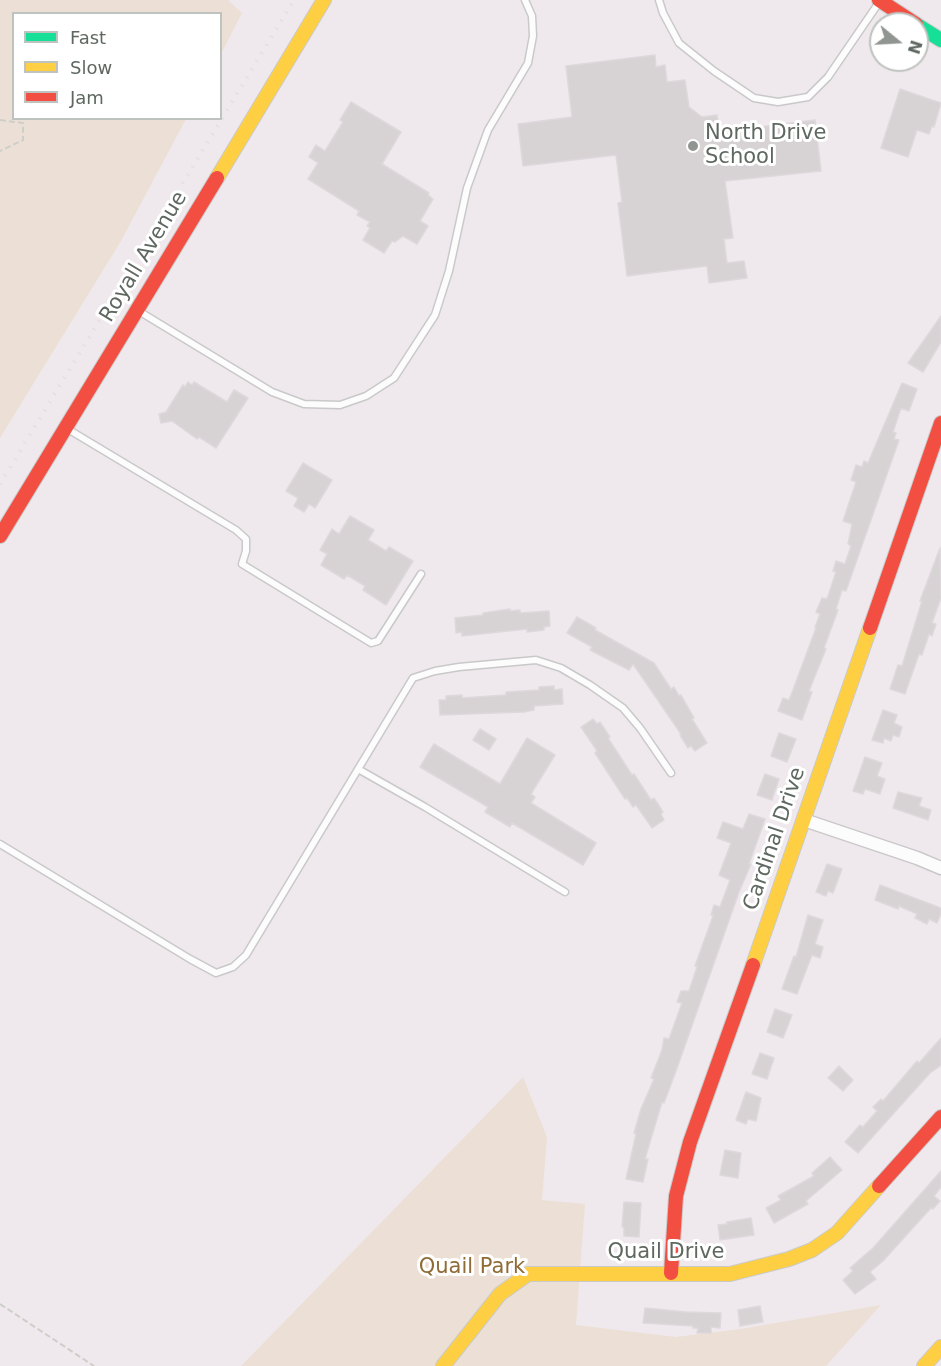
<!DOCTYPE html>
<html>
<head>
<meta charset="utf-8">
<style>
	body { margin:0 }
	#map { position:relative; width:941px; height:1366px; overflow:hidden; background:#efe9ed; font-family:"DejaVu Sans",sans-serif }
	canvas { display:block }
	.legend { position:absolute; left:12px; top:12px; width:210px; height:108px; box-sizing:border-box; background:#fff; border:2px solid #bfc3bf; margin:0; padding:8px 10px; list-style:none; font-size:18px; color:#5f6860 }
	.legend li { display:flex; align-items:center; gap:12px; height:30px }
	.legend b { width:30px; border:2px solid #bfc3bf }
	.north { position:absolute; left:869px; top:12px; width:60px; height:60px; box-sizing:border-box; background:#fff; border:2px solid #bfc3bf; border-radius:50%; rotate:108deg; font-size:16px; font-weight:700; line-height:24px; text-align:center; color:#5f6860 }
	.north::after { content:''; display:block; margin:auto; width:21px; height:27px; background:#919591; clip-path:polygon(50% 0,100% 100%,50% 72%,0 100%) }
</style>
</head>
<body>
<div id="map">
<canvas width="941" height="1366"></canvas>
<ul class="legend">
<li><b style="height:8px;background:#16e098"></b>Fast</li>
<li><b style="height:8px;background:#ffcf43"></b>Slow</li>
<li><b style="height:8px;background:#f24e42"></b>Jam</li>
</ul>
<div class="north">N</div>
</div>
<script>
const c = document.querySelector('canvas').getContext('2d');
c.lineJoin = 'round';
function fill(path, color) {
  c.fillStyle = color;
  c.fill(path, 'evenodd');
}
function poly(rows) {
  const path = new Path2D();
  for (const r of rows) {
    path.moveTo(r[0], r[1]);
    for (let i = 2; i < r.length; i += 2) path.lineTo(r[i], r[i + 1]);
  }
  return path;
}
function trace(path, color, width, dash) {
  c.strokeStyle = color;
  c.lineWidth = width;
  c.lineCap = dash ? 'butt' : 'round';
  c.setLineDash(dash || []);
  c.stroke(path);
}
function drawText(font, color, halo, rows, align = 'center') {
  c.font = font + ' "DejaVu Sans",sans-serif';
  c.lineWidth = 6;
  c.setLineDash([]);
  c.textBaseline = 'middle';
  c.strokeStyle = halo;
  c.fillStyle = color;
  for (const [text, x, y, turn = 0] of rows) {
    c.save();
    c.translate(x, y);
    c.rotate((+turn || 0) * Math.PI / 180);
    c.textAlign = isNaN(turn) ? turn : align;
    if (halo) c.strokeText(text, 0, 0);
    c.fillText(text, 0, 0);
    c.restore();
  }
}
fill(poly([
	[0,0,228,0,242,13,221,54,220,14,14,14,14,118,186,119,121,241,0,438],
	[523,1077,547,1137,542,1200,585,1204,576,1325,676,1337,740,1329,881,1305,826,1366,241,1366]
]), '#ece0d6');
const building = poly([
	[655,55,656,67,665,65,667,82,685,80,689,107,702,117,717,115,719,132,815,120,821,171,725,181,733,238,724,239,727,263,744,261,747,278,709,283,707,266,627,276,618,203,622,202,616,155,523,166,518,124,572,117,566,66,655,55],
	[900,89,941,103,934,127,932,126,929,134,917,130,908,157,881,148,900,89],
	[351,102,401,132,382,164,429,193,428,195,433,199,420,221,428,226,417,244,403,236,395,242,392,241,384,253,363,240,370,228,367,226,370,222,357,215,359,211,308,179,318,163,309,157,316,145,325,151,343,122,340,120,351,102],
	[941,316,941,342,923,372,908,363,941,316],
	[188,382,192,385,194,382,227,402,234,390,248,398,216,448,199,437,197,439,172,421,161,423,159,414,166,412,183,385,185,387,188,382],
	[902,383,917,389,909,411,901,408,893,432,896,433,894,439,899,440,846,591,842,590,836,609,838,610,824,648,826,649,809,691,812,692,802,720,778,711,783,698,789,700,793,690,816,628,815,627,820,614,816,612,822,598,827,599,836,572,833,571,836,561,845,564,851,546,848,544,852,524,843,521,856,482,851,480,856,465,862,467,864,461,868,463,902,383],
	[303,463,332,480,315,508,309,504,304,512,294,506,298,498,286,491,303,463],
	[350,516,374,530,368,540,386,551,389,547,413,561,386,605,363,590,365,586,347,575,344,579,321,565,327,554,320,550,332,529,339,534,350,516],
	[940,548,941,598,932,623,936,624,932,636,929,634,922,655,919,654,905,694,890,689,898,665,902,666,922,601,920,601,940,548],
	[510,609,510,611,520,610,520,613,549,611,550,626,544,627,544,630,527,632,527,629,462,636,462,632,456,633,455,618,483,615,483,613,510,609],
	[577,617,596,628,595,630,654,663,671,689,674,687,679,696,681,695,694,718,692,719,707,743,695,751,691,746,688,748,680,735,681,734,633,664,629,670,590,650,592,647,567,633,577,617],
	[554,686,554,690,562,689,563,704,534,706,534,710,524,712,440,715,439,700,446,700,446,696,462,695,462,698,506,695,506,692,539,690,539,687,554,686],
	[883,710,897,715,894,723,902,727,899,737,893,735,891,741,884,738,883,743,872,740,883,710],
	[593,719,597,724,600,722,610,737,608,738,632,775,634,774,651,800,654,798,663,812,661,814,664,820,652,828,636,805,633,807,627,798,625,799,595,753,597,751,581,727,593,719],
	[480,729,496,739,489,750,473,740,480,729],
	[779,733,796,739,787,762,771,756,779,733],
	[527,738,555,755,531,794,535,797,531,803,596,843,583,865,512,823,510,827,485,812,488,807,420,767,434,744,500,784,527,738],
	[865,757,882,763,877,776,885,779,880,794,865,789,863,794,853,791,865,757],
	[765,774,779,779,772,800,757,795,765,774],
	[898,792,922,798,919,806,931,810,928,820,893,808,898,792],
	[749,814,765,819,749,864,751,864,739,892,676,1071,664,1103,662,1102,645,1159,648,1159,643,1182,626,1179,636,1134,634,1133,641,1109,654,1079,651,1078,662,1050,664,1038,669,1039,682,1003,677,1002,681,991,689,991,697,967,695,966,713,916,711,915,714,905,720,907,730,880,719,875,731,843,717,838,723,822,743,829,749,814],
	[827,864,842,869,833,893,828,891,826,896,816,892,827,864],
	[880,885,941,908,941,914,937,923,929,919,927,924,915,918,917,914,899,906,898,909,875,900,880,885],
	[808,915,823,920,815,944,823,947,820,958,812,955,797,994,782,989,794,956,796,957,808,915],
	[775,1009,792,1015,783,1038,767,1032,775,1009],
	[941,1038,941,1065,930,1073,858,1153,845,1142,860,1125,863,1127,877,1111,873,1107,881,1099,883,1101,917,1061,919,1063,941,1038],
	[760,1053,774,1058,767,1079,752,1074,760,1053],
	[839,1066,853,1080,843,1091,828,1078,839,1066],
	[746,1092,761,1098,756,1121,748,1119,746,1124,736,1120,746,1092],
	[725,1150,741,1153,738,1178,720,1175,725,1150],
	[830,1157,842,1170,806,1201,808,1204,774,1223,766,1208,781,1200,778,1196,814,1176,812,1173,830,1157],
	[941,1171,941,1187,934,1196,940,1201,933,1209,931,1208,883,1261,870,1272,876,1279,855,1294,843,1280,853,1271,850,1268,873,1248,941,1171],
	[624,1202,641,1203,639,1237,624,1236,624,1227,622,1227,624,1202],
	[751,1218,754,1235,720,1240,718,1225,727,1224,727,1222,751,1218],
	[760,1306,763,1322,740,1326,738,1310,760,1306],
	[645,1308,686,1312,721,1313,720,1328,711,1327,711,1333,697,1333,698,1328,693,1328,693,1326,643,1323,645,1308]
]);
fill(building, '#d7d3d5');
trace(building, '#ded8dc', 1.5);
const lane = poly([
	[659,0,663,13,679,43,714,71,754,98,778,102,808,97,828,77,880,1],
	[137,310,272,392,304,404,340,405,366,396,394,378,435,315,449,271,467,188,480,152,488,130,528,63,533,36,532,16,525,0],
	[66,428,236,530,246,539,246,551,242,564,371,643,378,641,421,574],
	[358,769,425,807,565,892],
	[0,844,190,959,216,973,233,967,246,955,413,678,435,671,459,667,536,660,561,668,590,685,623,708,640,728,671,773]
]);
const street = poly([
	[804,820,917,858,941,868]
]);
const fast = poly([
	[917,25,941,40]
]);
const slow = poly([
	[217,178,324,0],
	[753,965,870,628],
	[443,1366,500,1294,528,1274,730,1274,789,1259,812,1250,837,1233,879,1186],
	[924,1366,941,1347]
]);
const jam = poly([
	[879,0,916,24],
	[0,536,217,178],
	[870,628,941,423],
	[879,1186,941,1117],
	[671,1273,676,1196,690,1142,753,965]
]);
trace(lane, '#c9c9c9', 9);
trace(street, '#c9c9c9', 15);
trace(fast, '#cacac9', 16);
trace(slow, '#cacac9', 16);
trace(jam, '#cacac9', 16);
trace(poly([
	[0,120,23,123,23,140,0,151],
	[0,1304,94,1366]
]), '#cecec9', 2, [6, 3]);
trace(lane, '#fdfcfc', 6);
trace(street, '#fdfcfc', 12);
trace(fast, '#16e098', 14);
trace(slow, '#ffcf43', 14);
trace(jam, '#f24e42', 14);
trace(poly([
	[0,484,294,0]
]), '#e1e0e0', 4, [1.5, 8]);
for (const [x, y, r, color] of [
	[693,146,6,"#919591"]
]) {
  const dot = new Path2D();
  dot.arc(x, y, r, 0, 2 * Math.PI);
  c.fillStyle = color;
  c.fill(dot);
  trace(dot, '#fff', 2);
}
drawText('21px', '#5f6860', '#fff', [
	["North Drive",705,134],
	["School",705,158]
], 'left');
drawText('21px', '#5f6860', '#fff', [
	["Royall Avenue",144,257,-59],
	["Cardinal Drive",775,839,-71],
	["Quail Drive",666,1253]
]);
drawText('21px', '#8f6c36', '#fff', [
	["Quail Park",472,1268]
]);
</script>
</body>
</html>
